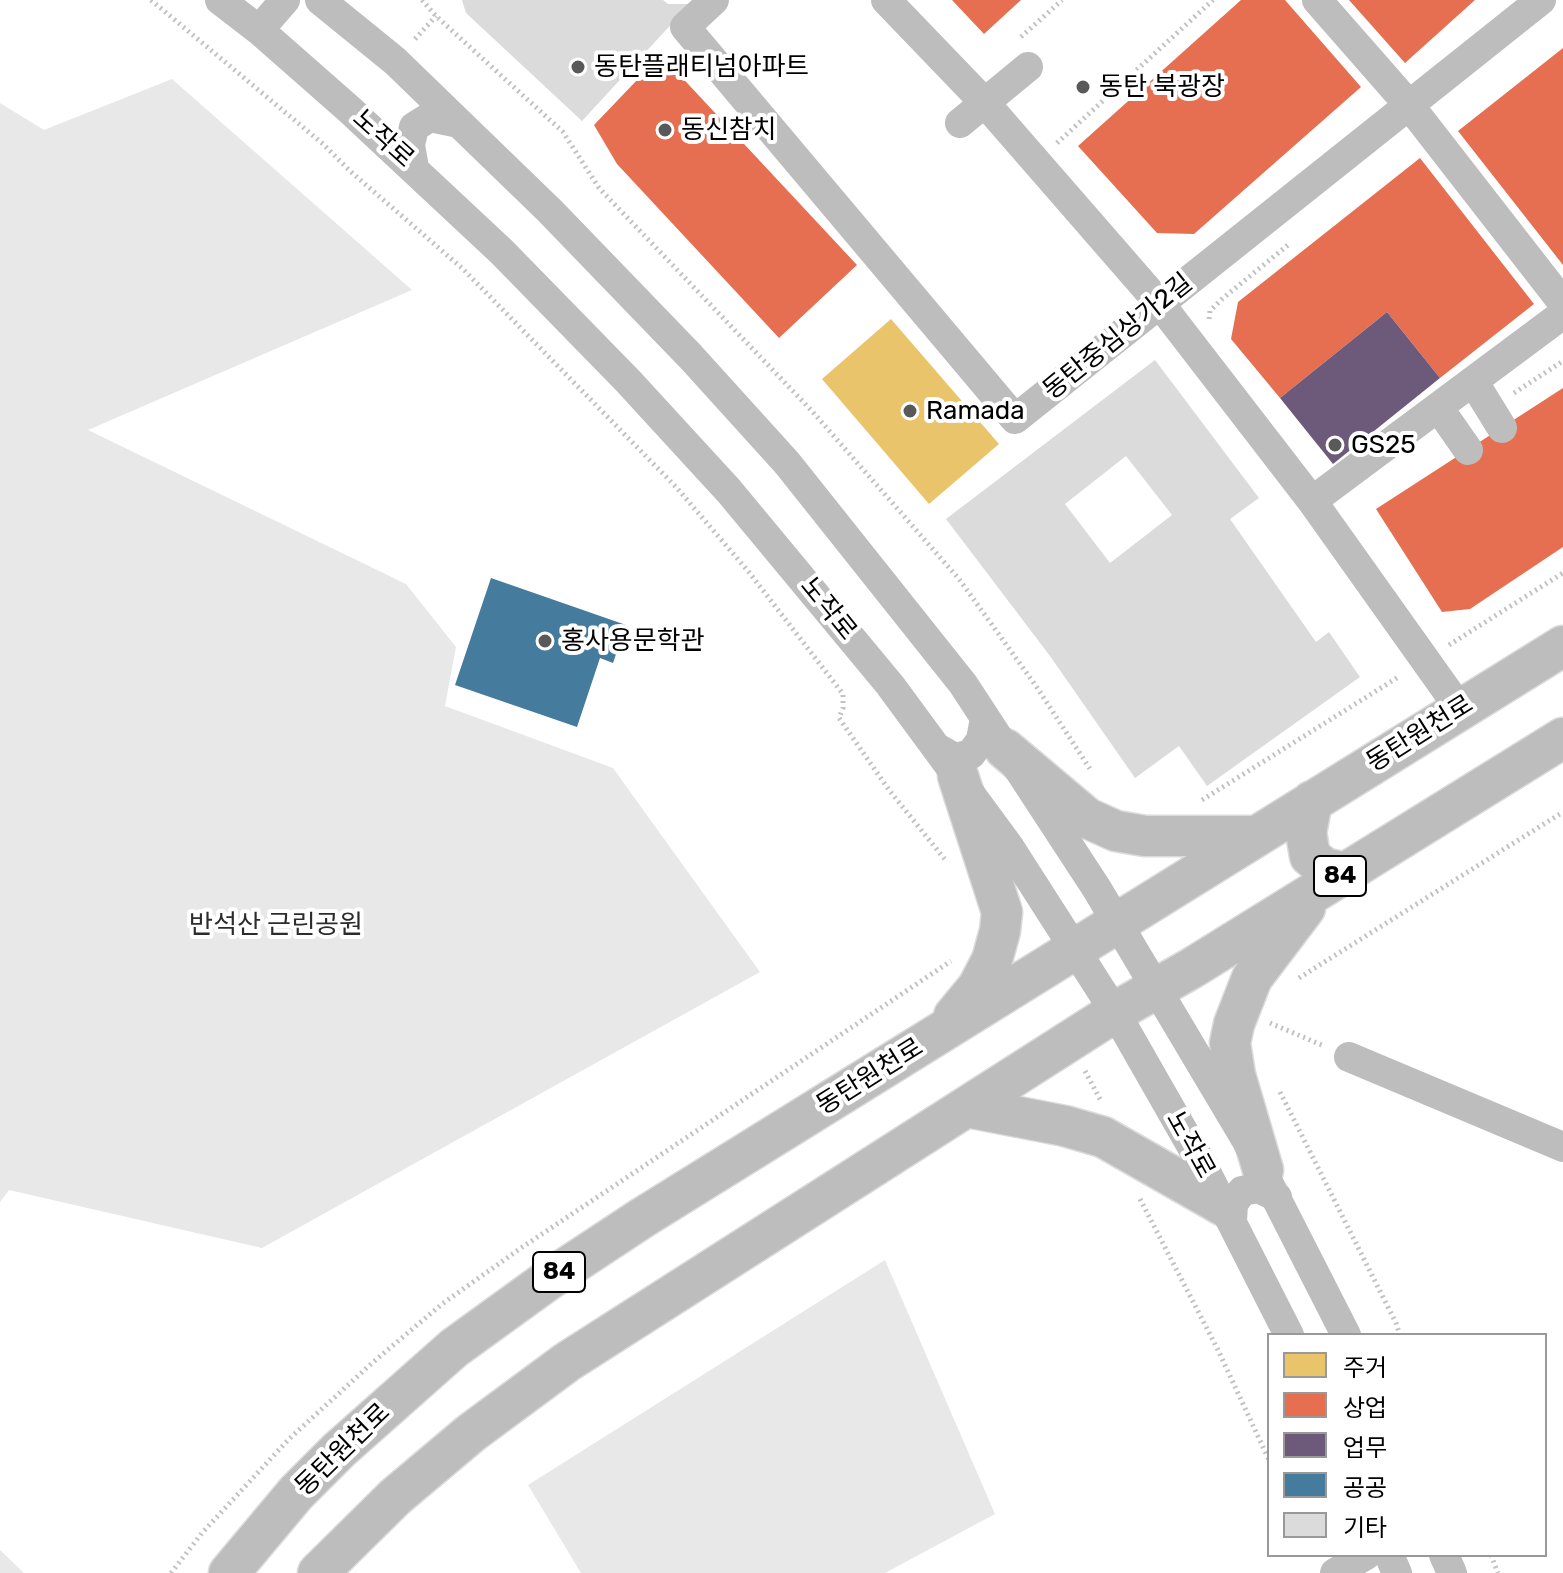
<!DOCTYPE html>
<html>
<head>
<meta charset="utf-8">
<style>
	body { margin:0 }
	#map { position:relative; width:1563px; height:1573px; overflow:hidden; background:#fff; font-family:Rubik,"Noto Sans KR",sans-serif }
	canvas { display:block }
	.legend { position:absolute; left:1267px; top:1333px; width:280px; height:224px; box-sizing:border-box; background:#fff; border:2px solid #999; margin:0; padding:10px 14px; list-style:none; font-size:24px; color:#000 }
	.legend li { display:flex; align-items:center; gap:16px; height:40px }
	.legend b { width:40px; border:2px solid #999 }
</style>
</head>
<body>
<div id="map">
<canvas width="1563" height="1573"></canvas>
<ul class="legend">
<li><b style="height:22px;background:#e9c46a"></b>주거</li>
<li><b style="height:22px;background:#e76f51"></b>상업</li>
<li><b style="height:22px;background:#6d597a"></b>업무</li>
<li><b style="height:22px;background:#457b9d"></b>공공</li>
<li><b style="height:22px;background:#dbdbdb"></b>기타</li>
</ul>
</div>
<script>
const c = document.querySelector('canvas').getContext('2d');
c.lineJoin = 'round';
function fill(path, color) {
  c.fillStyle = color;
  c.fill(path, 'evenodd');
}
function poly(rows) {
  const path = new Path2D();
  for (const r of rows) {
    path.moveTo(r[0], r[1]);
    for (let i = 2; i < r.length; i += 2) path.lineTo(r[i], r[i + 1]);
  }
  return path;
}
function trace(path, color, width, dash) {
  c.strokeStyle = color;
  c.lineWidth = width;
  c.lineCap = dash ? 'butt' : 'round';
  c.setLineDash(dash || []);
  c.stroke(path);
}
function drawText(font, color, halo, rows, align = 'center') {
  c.font = font + ' Rubik,"Noto Sans KR",sans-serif';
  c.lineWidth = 8;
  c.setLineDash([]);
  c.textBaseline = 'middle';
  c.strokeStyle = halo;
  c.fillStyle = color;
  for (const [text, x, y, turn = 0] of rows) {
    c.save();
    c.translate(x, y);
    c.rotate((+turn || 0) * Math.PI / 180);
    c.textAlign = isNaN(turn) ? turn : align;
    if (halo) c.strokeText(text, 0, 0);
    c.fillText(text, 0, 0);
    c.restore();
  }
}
fill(poly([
	[172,79,412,290,88,430,406,584,456,647,445,706,613,768,760,972,262,1248,9,1190,0,1202,0,103,44,130],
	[885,1260,995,1514,885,1573,581,1573,528,1485],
	[0,1550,24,1573,0,1573]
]), '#e8e8e8');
fill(poly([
	[891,319,999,444,929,504,822,379]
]), '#e9c46a');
fill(poly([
	[952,0,1021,0,984,34],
	[1241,0,1285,0,1361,87,1194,234,1157,233,1078,146],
	[1349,0,1475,0,1405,63],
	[1563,48,1563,265,1458,131],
	[661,55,857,265,779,338,617,164,594,125],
	[1420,158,1534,304,1440,378,1387,312,1280,398,1231,339,1238,302],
	[1563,388,1563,547,1470,609,1442,612,1376,509]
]), '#e76f51');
fill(poly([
	[1387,312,1440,378,1333,464,1280,398]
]), '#6d597a');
fill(poly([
	[491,578,626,625,613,663,600,658,577,727,455,685]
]), '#457b9d');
fill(poly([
	[462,0,663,0,668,4,690,4,582,121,466,13],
	[1155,360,1259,498,1230,519,1316,642,1329,632,1360,677,1207,786,1179,746,1135,778,1050,656,946,519],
	[1126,456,1172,515,1110,563,1065,504]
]), '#dbdbdb');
const major = poly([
	[1005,749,1087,818,1116,831,1145,836,1255,836],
	[1312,801,1306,833,1310,856,1324,868,1345,873],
	[954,1016,978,987,992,960,1000,931,1002,912,958,776],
	[967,1107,1065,1126,1103,1137,1224,1206],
	[1263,1170,1235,1075,1230,1043,1234,1024,1252,978,1305,908],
	[229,1573,296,1493,339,1450,454,1348,548,1280,642,1218,1563,646],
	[318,1573,395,1497,471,1433,567,1362,1115,1012,1192,968,1563,738]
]);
trace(major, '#dbdbdb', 43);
trace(poly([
	[151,0,323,144,350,171,463,269,676,487,748,571,843,694,843,708,839,718,889,790,947,862],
	[422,0,436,16,563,132,599,188,811,410,959,579,1036,686,1092,772],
	[1021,37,1062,0],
	[415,39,436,16],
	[1057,143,1213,0],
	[1209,319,1210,311,1222,299,1288,245],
	[1514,393,1563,361],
	[1449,645,1563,573],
	[1202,800,1400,676],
	[1299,978,1563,812],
	[1270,1023,1324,1046],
	[1085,1071,1101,1101],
	[1280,1092,1396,1323,1400,1335],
	[1140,1199,1218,1350,1269,1460],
	[1491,1555,1498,1573],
	[171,1573,202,1533,289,1439,371,1364,442,1304,521,1248,951,961]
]), '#c2c2c2', 5, [2, 4]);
trace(poly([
	[220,0,259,30,350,110,502,252,628,381,729,491,890,685,1010,848,1115,1012,1203,1166,1289,1335],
	[320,0,395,61,550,211,691,357,787,463,963,684,1097,889,1247,1141,1346,1335],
	[714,0,685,27,1015,419,1541,0],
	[886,0,985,103,1160,304,1312,501,1460,709],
	[1317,0,1409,105,1563,303],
	[259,30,285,0],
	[960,123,1028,67],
	[414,168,410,145,414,127,430,117,454,122],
	[1473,381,1502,428],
	[1438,407,1468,450],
	[1312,501,1563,314],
	[939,749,955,758,971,754,981,740,985,718],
	[1349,1057,1563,1147],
	[1232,1221,1233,1204,1242,1191,1258,1188,1277,1197],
	[1389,1555,1397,1573],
	[1444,1555,1452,1573],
	[1335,1573,1366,1555]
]), '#bdbdbd', 30);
trace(major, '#bdbdbd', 40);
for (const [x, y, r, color] of [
	[578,67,8,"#595959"],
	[1083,87,8,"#595959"],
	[665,130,8,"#595959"],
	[910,411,8,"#595959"],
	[1335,445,8,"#595959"],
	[545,641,8,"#595959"]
]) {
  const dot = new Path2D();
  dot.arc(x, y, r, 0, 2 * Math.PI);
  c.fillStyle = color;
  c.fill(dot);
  trace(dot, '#fff', 3);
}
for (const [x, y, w] of [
	[1340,876,52],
	[559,1272,52]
]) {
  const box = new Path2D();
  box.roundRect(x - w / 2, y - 20, w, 40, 6);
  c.fillStyle = '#fff';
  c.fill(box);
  trace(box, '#000', 2);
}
drawText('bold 24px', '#000', null, [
	["84",1340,876],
	["84",559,1272]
]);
drawText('26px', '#000', '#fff', [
	["동탄플래티넘아파트",594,67],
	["동탄 북광장",1099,87],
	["동신참치",681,130],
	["Ramada",926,411],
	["GS25",1351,445],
	["홍사용문학관",561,641]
], 'left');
drawText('26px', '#000', '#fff', [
	["노작로",383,139,42],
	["동탄중심상가2길",1118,337,-39],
	["노작로",828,609,51],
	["동탄원천로",1420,734,-32],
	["동탄원천로",870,1077,-32],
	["노작로",1190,1145,61],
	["동탄원천로",343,1450,-44]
]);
drawText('26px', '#2c2c2c', '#fff', [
	["반석산 근린공원",276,925]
]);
</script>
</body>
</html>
